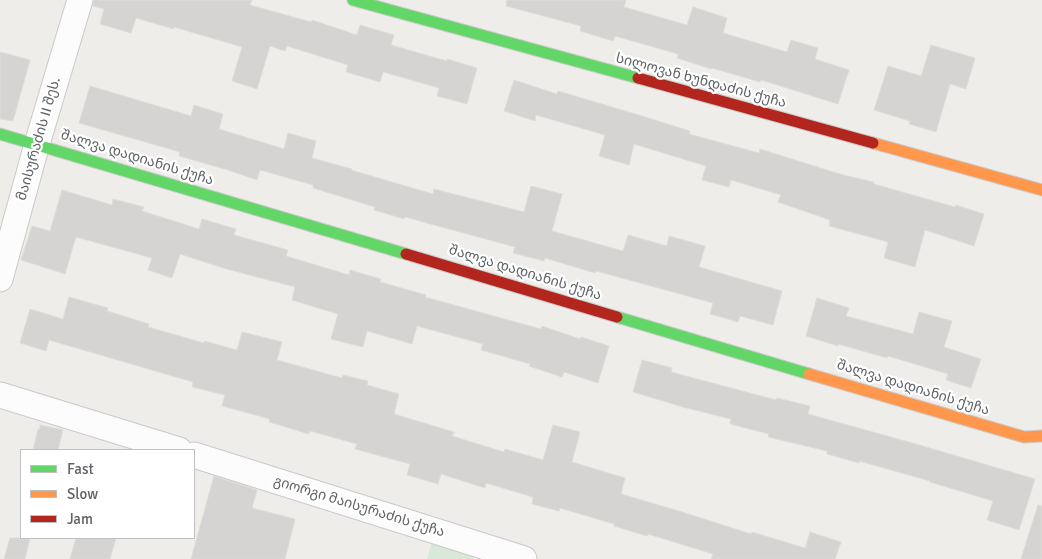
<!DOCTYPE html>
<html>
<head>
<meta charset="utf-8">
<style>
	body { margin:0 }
	#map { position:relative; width:1042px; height:559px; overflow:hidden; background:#eeedea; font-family:Signika,sans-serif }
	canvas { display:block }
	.legend { position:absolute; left:20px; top:449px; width:175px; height:90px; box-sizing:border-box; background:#fff; border:1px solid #bfc0c2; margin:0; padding:6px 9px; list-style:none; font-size:15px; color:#5f6266 }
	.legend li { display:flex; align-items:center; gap:10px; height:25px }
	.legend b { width:25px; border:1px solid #bfc0c2 }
</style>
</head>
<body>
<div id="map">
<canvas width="1042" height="559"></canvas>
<ul class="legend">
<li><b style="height:6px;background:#63d668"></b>Fast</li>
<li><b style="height:6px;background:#ff974d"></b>Slow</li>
<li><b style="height:6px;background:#b3261e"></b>Jam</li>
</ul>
</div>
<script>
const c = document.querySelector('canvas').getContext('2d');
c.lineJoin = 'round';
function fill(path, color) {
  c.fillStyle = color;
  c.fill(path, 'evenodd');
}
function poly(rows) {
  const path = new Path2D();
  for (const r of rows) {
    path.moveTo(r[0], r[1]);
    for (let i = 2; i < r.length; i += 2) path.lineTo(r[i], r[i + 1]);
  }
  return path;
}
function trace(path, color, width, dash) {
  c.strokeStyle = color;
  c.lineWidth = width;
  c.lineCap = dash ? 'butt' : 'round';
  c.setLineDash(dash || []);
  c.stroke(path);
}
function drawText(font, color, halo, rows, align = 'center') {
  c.font = font + ' Signika,"Noto Sans Georgian",sans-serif';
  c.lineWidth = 4.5;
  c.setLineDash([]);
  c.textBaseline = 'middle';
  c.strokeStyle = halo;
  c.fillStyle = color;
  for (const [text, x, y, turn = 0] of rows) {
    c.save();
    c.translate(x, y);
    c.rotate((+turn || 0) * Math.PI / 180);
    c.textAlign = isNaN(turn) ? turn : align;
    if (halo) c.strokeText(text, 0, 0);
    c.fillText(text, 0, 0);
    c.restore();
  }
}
fill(poly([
	[432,542,474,555,473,559,427,559]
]), '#d9e8d8');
const building = poly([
	[94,0,252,0,250,5,311,22,312,20,357,35,360,25,394,35,391,45,447,61,447,59,477,68,467,104,437,96,439,88,383,72,380,82,346,72,348,65,287,46,285,51,270,46,257,89,232,81,242,47,174,27,174,29,136,18,131,33,100,24,104,9,93,6,94,0],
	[507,0,626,0,624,7,687,25,693,7,727,18,723,33,787,52,791,40,818,48,815,59,849,70,838,104,761,80,760,82,712,68,711,69,677,58,678,54,615,36,613,41,580,31,581,26,506,6,507,0],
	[931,45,975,58,966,89,950,84,936,132,909,124,910,121,874,110,888,66,921,76,931,45],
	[0,52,30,60,13,121,0,119,0,52],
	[514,80,557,94,558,91,642,116,690,131,689,134,759,153,760,149,843,175,874,182,874,184,955,207,956,205,984,214,974,246,925,230,915,267,884,258,888,242,829,226,830,220,778,202,781,195,731,180,729,187,702,180,706,166,634,144,629,165,599,156,605,135,536,115,535,121,504,111,514,80],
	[90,86,191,116,194,105,223,114,219,129,284,149,288,133,316,141,312,158,352,169,351,170,433,194,434,189,524,212,531,186,562,194,552,231,623,251,628,235,667,246,669,236,705,246,699,267,782,291,773,325,740,316,738,322,710,314,713,303,596,271,595,273,545,258,544,261,513,253,515,247,405,217,404,219,374,210,375,207,313,188,313,185,260,170,257,180,228,170,179,156,180,152,79,123,90,86],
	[62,190,112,205,113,199,144,207,142,211,199,229,202,219,236,229,234,235,288,250,286,256,349,275,350,270,381,279,380,282,426,295,425,297,541,329,542,326,580,339,581,337,609,346,598,383,564,372,562,377,529,366,530,364,481,350,483,344,417,326,412,344,367,331,363,347,331,339,338,314,292,300,295,287,223,268,180,254,172,278,148,270,152,258,76,237,65,274,21,260,32,226,50,231,62,190],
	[69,297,108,308,107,311,149,324,148,327,204,343,204,341,237,350,242,332,282,342,277,360,342,378,343,375,368,381,367,385,399,394,394,414,454,432,452,436,504,452,505,449,543,460,553,425,580,432,572,462,625,478,621,494,679,511,751,534,752,532,805,548,810,532,841,542,835,559,711,559,713,554,648,534,647,536,614,526,614,524,560,508,559,511,532,504,533,497,486,483,485,488,441,474,438,484,407,475,410,464,355,449,357,444,310,431,309,434,269,422,270,419,222,406,225,395,192,387,193,382,49,340,46,351,20,343,30,309,63,319,69,297],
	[817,298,849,308,846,316,913,334,919,312,952,321,944,347,981,359,971,388,946,380,948,374,888,356,887,358,838,344,838,346,806,336,817,298],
	[642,360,672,368,671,372,776,400,777,398,810,406,808,414,916,444,1035,479,1019,530,987,520,993,501,930,482,930,481,859,461,859,463,827,454,827,451,768,437,769,434,730,424,731,419,683,407,633,392,642,360],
	[40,425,63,430,58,450,33,450,38,429,40,429,40,425],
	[214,476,257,490,252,508,295,519,285,559,191,559,214,476],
	[1038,505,1042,506,1042,559,1021,559,1038,505],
	[10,538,30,538,25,559,4,559,10,538],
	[76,538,116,538,110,559,70,559,76,538]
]);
fill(building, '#d5d4d2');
trace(building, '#dedcd9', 1);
const street = poly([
	[0,279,37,144,80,0],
	[0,395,179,450],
	[194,455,524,559]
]);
const fast = poly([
	[353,0,638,78],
	[0,134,406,254],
	[617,317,809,374]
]);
const slow = poly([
	[873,143,1042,190],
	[809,374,1024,437,1042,436]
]);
const jam = poly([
	[638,78,873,143],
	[406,254,617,317]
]);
trace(street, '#c9c9c9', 27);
trace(fast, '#cbcbcb', 13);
trace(slow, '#cbcbcb', 13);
trace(jam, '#cbcbcb', 13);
trace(street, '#fcfcfc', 25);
trace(fast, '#63d668', 11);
trace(slow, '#ff974d', 11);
trace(jam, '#b3261e', 11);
drawText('14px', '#5f6266', '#fff', [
	["სილოვან ხუნდაძის ქუჩა",701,81,15],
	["მაისურაძის II შეს.",39,139,-74],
	["შალვა დადიანის ქუჩა",137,158,17],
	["შალვა დადიანის ქუჩა",525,273,17],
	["შალვა დადიანის ქუჩა",913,388,17],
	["გიორგი მაისურაძის ქუჩა",359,507,17]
]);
</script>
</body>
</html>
